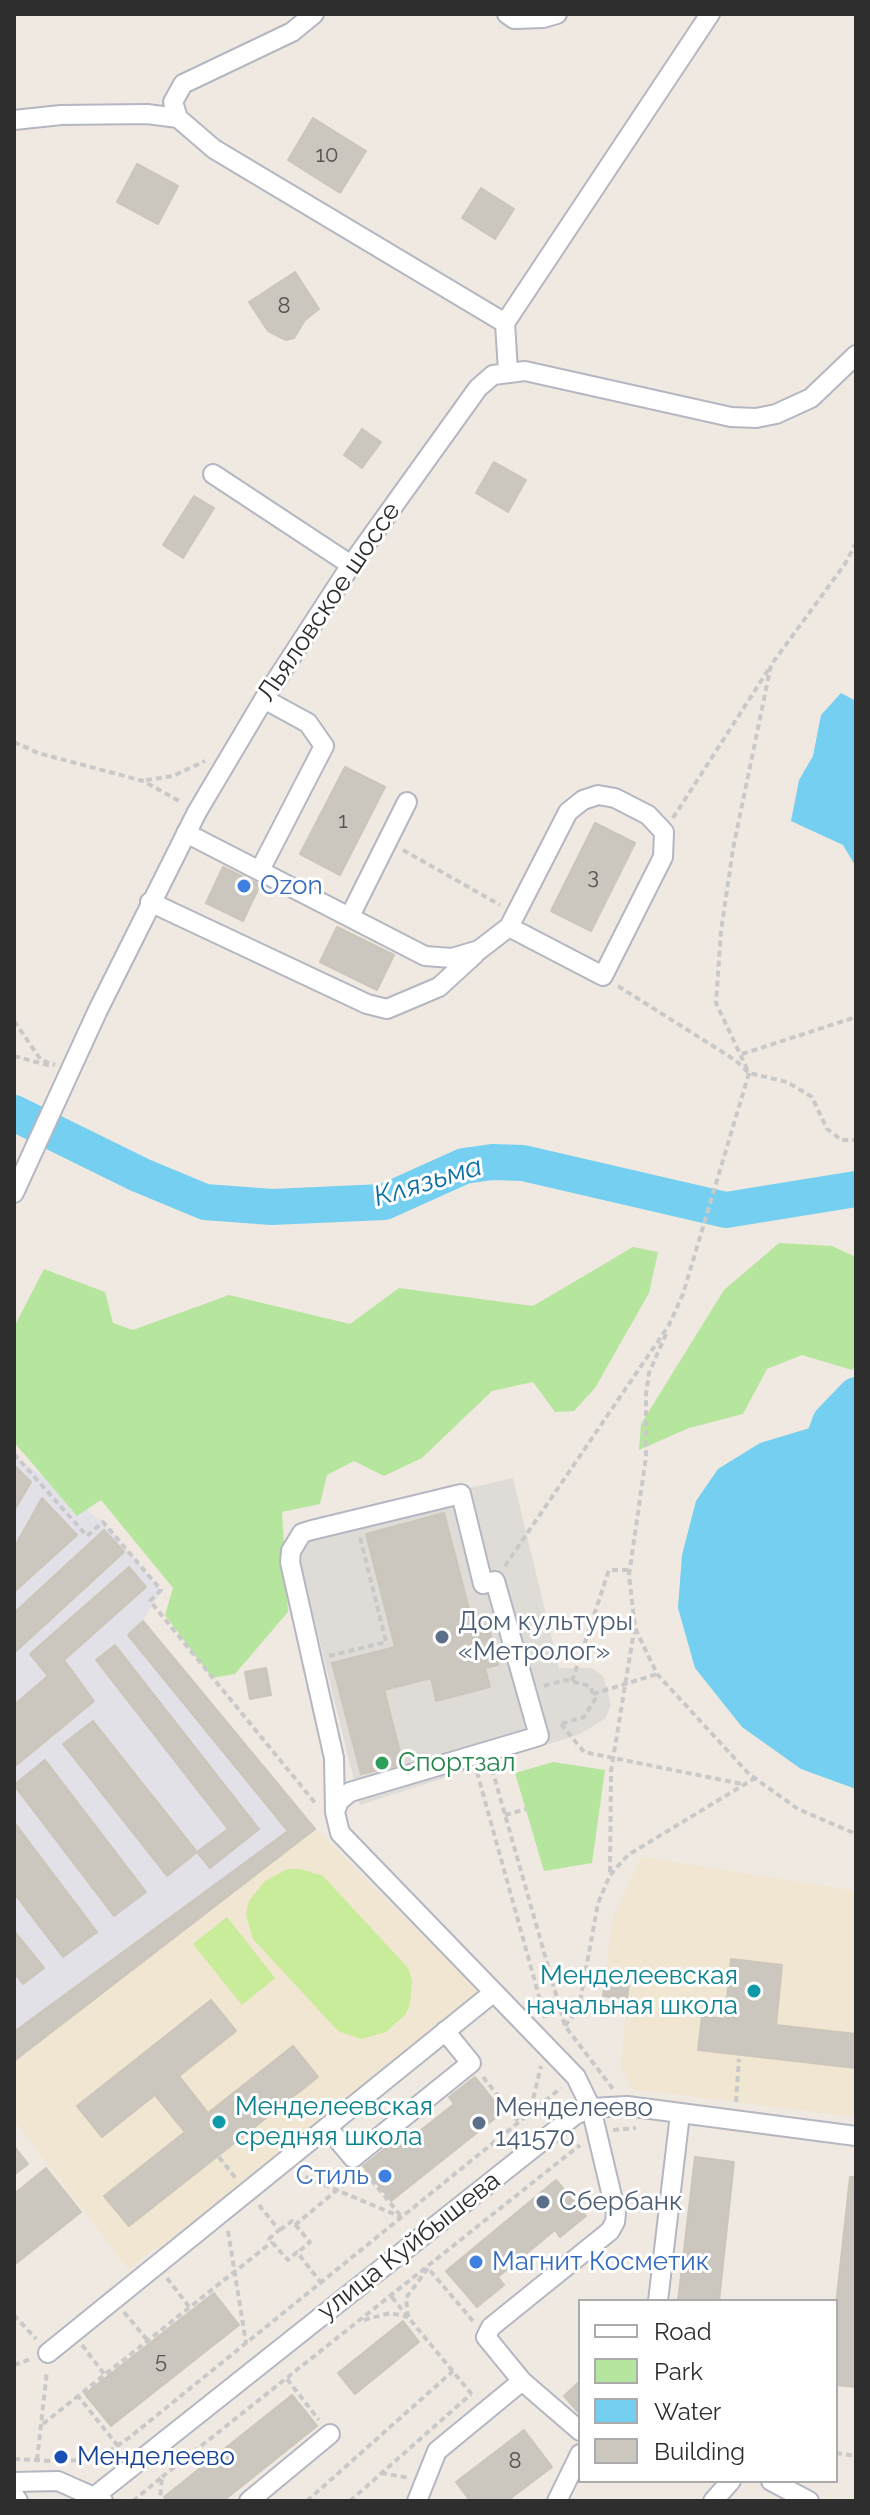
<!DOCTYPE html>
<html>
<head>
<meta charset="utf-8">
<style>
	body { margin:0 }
	#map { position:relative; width:870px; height:2515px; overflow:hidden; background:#efe9e1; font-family:Raleway,sans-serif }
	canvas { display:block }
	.frame { position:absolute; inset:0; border:16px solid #2e2e2e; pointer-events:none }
	.legend { position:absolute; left:578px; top:2299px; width:260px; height:184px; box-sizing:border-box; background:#fff; border:2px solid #ababab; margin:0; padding:10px 14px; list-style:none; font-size:24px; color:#2e2e2e }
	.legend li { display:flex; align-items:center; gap:16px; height:40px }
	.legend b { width:40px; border:2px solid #ababab }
</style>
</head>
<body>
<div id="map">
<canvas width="870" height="2515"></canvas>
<div class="frame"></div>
<ul class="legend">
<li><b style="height:10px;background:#fff"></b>Road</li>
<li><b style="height:22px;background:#b6e59e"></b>Park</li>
<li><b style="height:22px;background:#75cff0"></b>Water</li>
<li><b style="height:22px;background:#cbc7bf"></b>Building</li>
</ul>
</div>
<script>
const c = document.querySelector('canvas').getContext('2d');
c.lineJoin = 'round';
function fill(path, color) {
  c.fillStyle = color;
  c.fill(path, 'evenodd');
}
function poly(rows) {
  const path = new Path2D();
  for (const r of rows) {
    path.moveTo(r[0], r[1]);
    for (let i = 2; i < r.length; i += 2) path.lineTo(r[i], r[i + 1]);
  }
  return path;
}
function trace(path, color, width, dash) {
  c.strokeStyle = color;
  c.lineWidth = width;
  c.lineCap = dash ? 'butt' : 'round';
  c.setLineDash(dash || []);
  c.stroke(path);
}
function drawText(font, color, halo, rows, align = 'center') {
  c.font = font + ' Raleway,sans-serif';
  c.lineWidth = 6;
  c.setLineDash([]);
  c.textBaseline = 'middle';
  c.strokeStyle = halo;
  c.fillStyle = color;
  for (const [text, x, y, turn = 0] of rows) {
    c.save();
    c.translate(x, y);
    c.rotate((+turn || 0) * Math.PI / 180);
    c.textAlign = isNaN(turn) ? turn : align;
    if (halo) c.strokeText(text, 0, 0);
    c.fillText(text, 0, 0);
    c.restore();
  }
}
fill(poly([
	[14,1455,103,1522,161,1590,143,1621,315,1829,14,2061]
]), '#e3e1e8');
fill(poly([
	[315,1829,481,1993,166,2248,153,2249,129,2270,14,2120,14,2061],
	[642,1857,856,1891,856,2117,632,2089,621,2066,627,1999,603,1996,612,1920]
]), '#f0e6d1');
fill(poly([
	[779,1243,832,1246,856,1257,856,1365,852,1370,802,1355,767,1369,743,1414,689,1428,639,1450,641,1424,724,1290],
	[633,1247,658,1252,649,1293,595,1388,574,1411,555,1412,533,1382,492,1391,422,1458,384,1476,354,1461,327,1475,320,1504,282,1512,288,1612,235,1674,212,1678,165,1615,173,1588,101,1500,77,1516,14,1442,14,1327,44,1269,105,1292,113,1323,133,1330,229,1295,350,1324,399,1288,533,1306],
	[553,1762,605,1770,592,1863,544,1871,515,1773]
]), '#b6e59e');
fill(poly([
	[288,1869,300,1869,323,1876,408,1968,412,1980,410,2003,406,2014,386,2032,361,2039,338,2031,253,1939,246,1915,249,1901,265,1881],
	[227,1917,275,1978,242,2005,193,1944]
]), '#c9ec9a');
fill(poly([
	[513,1478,559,1668,592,1668,603,1676,611,1705,605,1719,580,1734,360,1805,292,1528],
	[444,1514,474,1628,488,1624,498,1665,485,1668,436,1700,431,1678,384,1690,403,1763,361,1774,332,1663,395,1647,366,1534]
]), '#dfdcd8');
fill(poly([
	[841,693,856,701,856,867,843,845,791,821,799,780,813,756,821,715],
	[856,1395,856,1789,801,1769,742,1727,695,1668,678,1608,682,1555,696,1501,718,1469,760,1443,830,1422]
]), '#75cff0');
trace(poly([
	[14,1113,140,1175,205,1202,272,1207,384,1202,464,1166,492,1162,523,1163,726,1210,856,1189],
	[816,1461,830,1422,856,1395]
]), '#75cff0', 36);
const building = poly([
	[313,118,366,151,340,193,288,160,313,118],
	[137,164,178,186,158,224,117,202,137,164],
	[481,188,514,209,495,239,462,218,481,188],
	[295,272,319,309,305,320,294,338,286,340,268,331,249,302,295,272],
	[362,429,381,442,362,468,344,455,362,429],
	[494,462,526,480,508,512,476,493,494,462],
	[194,496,214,508,183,558,163,545,194,496],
	[345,767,385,787,340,875,300,854,345,767],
	[595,823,635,843,591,931,551,911,595,823],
	[223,867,260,885,243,921,206,903,223,867],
	[337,927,394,955,377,990,320,962,337,927],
	[14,1465,31,1482,14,1511,14,1465],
	[42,1498,77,1535,14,1592,14,1548,42,1498],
	[444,1513,474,1628,488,1624,498,1665,485,1668,490,1687,436,1701,431,1678,384,1690,403,1764,361,1774,332,1663,395,1647,366,1534,444,1513],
	[104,1530,124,1552,14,1653,14,1613,104,1530],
	[129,1567,146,1587,64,1660,94,1701,14,1767,14,1705,48,1676,30,1654,129,1567],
	[143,1621,315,1829,14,2061,14,2032,288,1831,128,1635,143,1621],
	[115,1645,259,1829,210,1868,197,1852,228,1829,96,1660,115,1645],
	[266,1668,271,1695,250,1699,245,1672,266,1668],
	[93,1721,197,1852,167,1876,63,1744,93,1721],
	[45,1760,146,1892,114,1916,14,1785,45,1760],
	[14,1822,97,1932,63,1957,14,1893,14,1822],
	[14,1931,44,1968,23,1984,14,1972,14,1931],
	[731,1959,782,1965,776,2025,856,2034,856,2068,698,2050,702,2016,725,2019,731,1959],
	[606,1970,630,1973,627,1999,603,1996,606,1970],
	[211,2000,236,2031,179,2076,208,2113,293,2046,318,2077,129,2226,104,2196,185,2132,155,2095,102,2137,77,2106,211,2000],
	[475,2077,503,2112,391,2201,363,2166,391,2144,395,2150,425,2127,454,2104,449,2097,475,2077],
	[14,2146,28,2164,14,2175,14,2146],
	[695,2157,734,2162,719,2301,678,2301,695,2157],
	[46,2168,81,2212,14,2265,14,2194,46,2168],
	[850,2177,856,2177,856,2387,836,2385,836,2305,850,2177],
	[556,2180,586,2216,560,2237,555,2230,498,2277,504,2285,477,2307,446,2271,556,2180],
	[214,2293,239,2325,111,2426,85,2394,214,2293],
	[403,2321,419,2342,355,2394,338,2373,403,2321],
	[580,2381,580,2414,564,2396,580,2381],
	[292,2395,317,2426,223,2501,168,2501,164,2497,292,2395],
	[524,2430,552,2467,507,2501,470,2501,456,2482,524,2430]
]);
fill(building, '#cbc7bf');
trace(building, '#cbc5ba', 2);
const minor = poly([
	[314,14,292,32,183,84,173,102,178,118,214,149,505,323],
	[507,14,514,19,543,18,557,14],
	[14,120,61,115,147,114,178,118],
	[508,371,505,323,710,14],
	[213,474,351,565],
	[186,833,425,956,452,958,479,950,509,927,568,812,583,800,598,795,615,798,648,815,664,832,663,857,603,976,509,927],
	[261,868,324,746,308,723,264,699],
	[150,902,367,1004,387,1009,439,987,475,954],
	[350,916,407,802],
	[14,1193,98,1010,197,812,264,699,351,565,478,388,493,375,525,371,731,417,756,418,776,414,811,398,856,355],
	[335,1812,334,1758,290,1562,291,1551,302,1533,312,1530,461,1494,483,1584,495,1581,539,1736,350,1792,339,1801,335,1812,340,1833,576,2077,591,2108,616,2213,615,2222,610,2231,491,2327,486,2337,522,2381,580,2431],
	[327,2127,353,2158,471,2063,445,2031],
	[658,2301,680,2114],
	[48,2353,494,1992],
	[771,2481,809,2501],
	[14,2482,58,2481,103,2501],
	[14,2495,18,2501],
	[95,2496,575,2115,591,2108,627,2106,856,2136],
	[249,2501,330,2434],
	[417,2501,437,2451,522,2381],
	[557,2501,580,2454],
	[713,2501,731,2481]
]);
trace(minor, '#b4b7c1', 22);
trace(poly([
	[14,742,38,753,143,781,181,802],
	[146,780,173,776,205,761],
	[673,818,770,667],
	[403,850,500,905],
	[618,986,735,1060,749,1073,787,1082,812,1097,827,1129,842,1140,856,1140],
	[14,1021,41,1060,55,1065],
	[742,1054,856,1017],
	[14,1056,51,1066],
	[666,1334,649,1373,646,1394,646,1457,629,1575,635,1628,657,1674,749,1774,798,1809,856,1834],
	[14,1454,87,1536,103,1522,161,1590,150,1601,316,1804],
	[505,1566,669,1325,683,1294,749,1073,716,1003,721,931,733,849,771,665,845,564,856,543],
	[329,1656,386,1642,360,1537],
	[572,1681,609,1570,629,1570],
	[544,1686,566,1680,590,1686,595,1699,584,1717,561,1724],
	[593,1694,657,1674],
	[561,1724,584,1752,742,1784],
	[492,1769,565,2026,613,2089],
	[477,1772,545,2018],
	[505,1815,526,1809],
	[610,1872,611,1771,634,1631],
	[565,2026,579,2007,598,1903,610,1875,628,1855,755,1778],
	[483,2077,518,2121],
	[736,2102,739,2059],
	[531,2108,541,2066],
	[613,2130,636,2128],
	[219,2157,237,2180],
	[365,2172,400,2215],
	[296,2173,401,2217],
	[259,2205,279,2230,269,2239,288,2260,297,2252,322,2284],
	[295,2225,355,2175],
	[280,2230,292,2221,310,2242,297,2253],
	[228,2231,246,2343],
	[167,2278,190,2308],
	[392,2297,406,2315],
	[124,2312,148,2341],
	[14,2315,36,2339],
	[364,2320,390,2313,408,2317],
	[473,2321,428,2268,406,2298,408,2317,474,2397],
	[82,2345,105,2375],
	[14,2365,31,2359],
	[287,2379,319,2420],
	[43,2424,78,2396],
	[118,2446,78,2396,272,2242],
	[836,2453,856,2456],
	[14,2459,52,2461],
	[37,2460,47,2371],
	[61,2461,98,2459,130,2437,561,2088],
	[381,2473,410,2478],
	[162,2477,580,2145],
	[133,2501,162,2477,160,2501],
	[307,2501,453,2371],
	[350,2501,471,2394]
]), '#c9c9c9', 4, [6, 4]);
trace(minor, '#fff', 18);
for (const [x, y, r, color] of [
	[244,886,8,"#3f7fe0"],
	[442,1637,8,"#5c6f8a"],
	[382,1763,8,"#2e9e5b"],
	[754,1991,8,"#0f9aa8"],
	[219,2122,8,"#0f9aa8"],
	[479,2123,8,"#5c6f8a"],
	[385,2176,8,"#3f7fe0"],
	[543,2202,8,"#5c6f8a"],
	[476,2262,8,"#3f7fe0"],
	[61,2457,8,"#1a4fb4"]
]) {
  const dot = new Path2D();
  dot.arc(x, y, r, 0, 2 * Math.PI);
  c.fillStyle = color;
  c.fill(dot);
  trace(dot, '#fff', 3);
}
drawText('22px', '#555452', null, [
	["10",327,155],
	["8",284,306],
	["1",343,821],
	["3",593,877],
	["5",161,2361],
	["8",515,2461]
]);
drawText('26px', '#2e2e2e', '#fff', [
	["Льяловское шоссе",329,602,-56],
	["улица Куйбышева",409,2246,-38]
]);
drawText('26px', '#366cbe', '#fff', [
	["Ozon",260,886],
	["Стиль",369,2176,"right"],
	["Магнит Косметик",492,2262]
], 'left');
drawText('26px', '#4e5e75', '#fff', [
	["Дом культуры",458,1622],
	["«Метролог»",458,1652],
	["Менделеево",495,2108],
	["141570",495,2138],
	["Сбербанк",559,2202]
], 'left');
drawText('26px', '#27864d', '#fff', [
	["Спортзал",398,1763]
], 'left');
drawText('26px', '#0d838f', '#fff', [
	["Менделеевская",738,1976],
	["начальная школа",738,2006],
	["Менделеевская",235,2107,"left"],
	["средняя школа",235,2137,"left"]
], 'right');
drawText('26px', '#164399', '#fff', [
	["Менделеево",77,2457]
], 'left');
drawText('italic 28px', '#0d6fa3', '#fff', [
	["Клязьма",428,1182,-17]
]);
</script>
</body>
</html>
